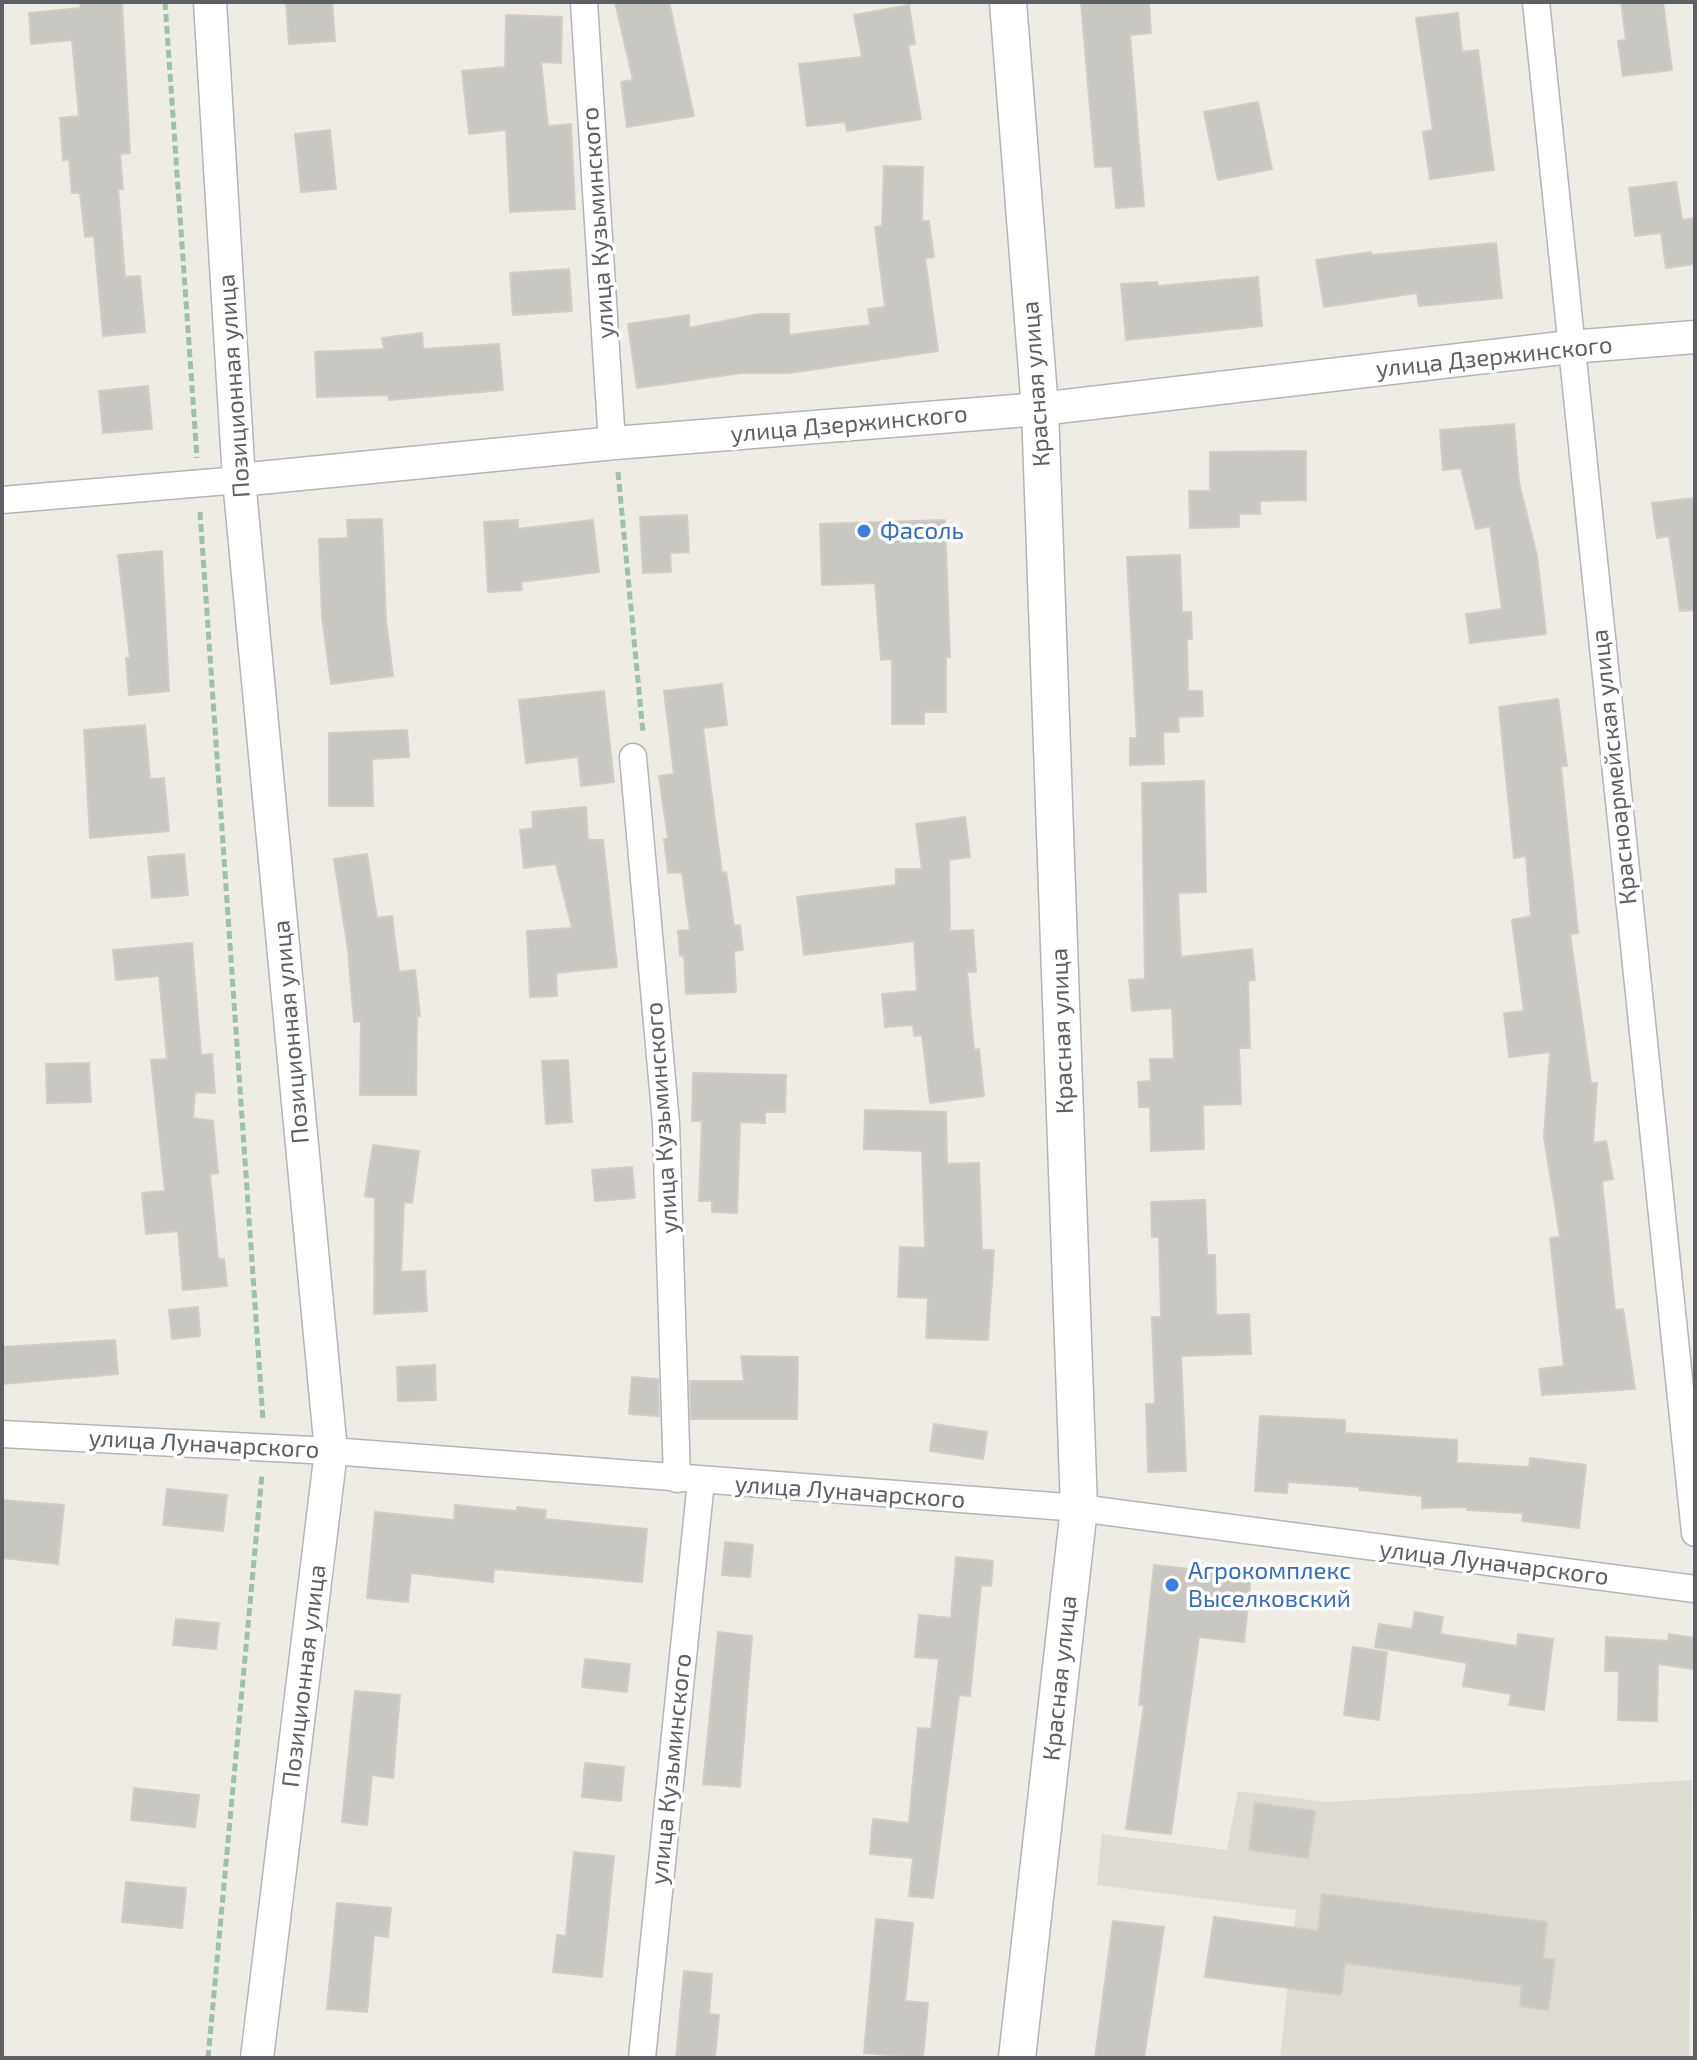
<!DOCTYPE html>
<html>
<head>
<meta charset="utf-8">
<style>
	body { margin:0 }
	#map { position:relative; width:1697px; height:2060px; overflow:hidden; background:#eeece5; font-family:"Exo 2",sans-serif }
	canvas { display:block }
	.frame { position:absolute; inset:0; border:4px solid #5d6064; pointer-events:none }
</style>
</head>
<body>
<div id="map">
<canvas width="1697" height="2060"></canvas>
<div class="frame"></div>
</div>
<script>
const c = document.querySelector('canvas').getContext('2d');
c.lineJoin = 'round';
function fill(path, color) {
  c.fillStyle = color;
  c.fill(path, 'evenodd');
}
function poly(rows) {
  const path = new Path2D();
  for (const r of rows) {
    path.moveTo(r[0], r[1]);
    for (let i = 2; i < r.length; i += 2) path.lineTo(r[i], r[i + 1]);
  }
  return path;
}
function trace(path, color, width, dash) {
  c.strokeStyle = color;
  c.lineWidth = width;
  c.lineCap = dash ? 'butt' : 'round';
  c.setLineDash(dash || []);
  c.stroke(path);
}
function drawText(font, color, halo, rows, align = 'center') {
  c.font = font + ' "Exo 2",sans-serif';
  c.lineWidth = 7;
  c.setLineDash([]);
  c.textBaseline = 'middle';
  c.strokeStyle = halo;
  c.fillStyle = color;
  for (const [text, x, y, turn = 0] of rows) {
    c.save();
    c.translate(x, y);
    c.rotate((+turn || 0) * Math.PI / 180);
    c.textAlign = isNaN(turn) ? turn : align;
    if (halo) c.strokeText(text, 0, 0);
    c.fillText(text, 0, 0);
    c.restore();
  }
}
fill(poly([
	[1692,1780,1689,2058,1280,2058,1296,1910,1097,1885,1102,1834,1227,1850,1238,1791,1327,1802]
]), '#dedbd3');
const building = poly([
	[80,2,122,2,130,153,120,154,123,189,118,189,125,277,140,276,145,332,103,336,94,236,85,237,80,193,72,193,69,159,63,160,60,118,79,116,72,40,31,44,29,13,81,8,80,2],
	[332,2,335,41,289,44,286,3,332,2],
	[615,2,669,2,694,116,627,127,621,82,633,80,615,2],
	[1149,2,1151,33,1130,35,1144,206,1116,208,1112,166,1095,167,1081,3,1149,2],
	[1621,2,1663,2,1672,70,1623,76,1618,41,1626,40,1621,2],
	[909,5,915,44,908,45,921,119,847,131,845,122,807,126,799,64,862,57,854,15,909,5],
	[1458,13,1462,52,1478,50,1494,170,1430,179,1423,132,1433,130,1416,18,1458,13],
	[506,15,562,17,561,63,541,62,548,126,571,124,575,209,510,212,506,130,469,134,462,71,505,67,506,15],
	[1258,102,1272,169,1218,180,1204,112,1258,102],
	[330,130,336,189,301,192,295,134,330,130],
	[884,166,923,167,922,221,929,221,934,257,925,258,938,351,789,373,741,373,637,388,628,324,689,315,689,328,759,314,789,314,789,335,870,325,868,309,885,307,875,227,882,226,884,166],
	[1676,182,1682,220,1695,218,1695,264,1666,268,1661,233,1635,236,1629,188,1676,182],
	[1496,243,1502,298,1419,306,1417,293,1324,307,1316,260,1371,252,1372,255,1496,243],
	[569,269,572,311,513,315,510,273,569,269],
	[1258,277,1262,326,1126,340,1121,284,1157,282,1158,286,1258,277],
	[422,333,423,349,499,344,503,390,389,400,388,395,317,397,315,352,384,349,382,338,422,333],
	[148,386,152,429,103,433,99,391,148,386],
	[1514,424,1519,483,1537,556,1546,634,1470,643,1466,614,1502,609,1490,526,1476,529,1461,468,1443,470,1440,430,1514,424],
	[1306,451,1306,500,1260,501,1260,514,1239,514,1239,527,1190,528,1189,491,1210,491,1210,452,1306,451],
	[1695,498,1695,610,1680,611,1669,536,1657,538,1652,503,1695,498],
	[687,515,689,552,670,553,671,572,643,573,640,517,687,515],
	[382,519,386,620,393,676,331,684,322,617,319,539,348,538,347,520,382,519],
	[518,520,518,529,593,520,599,572,521,582,522,590,488,592,484,522,518,520],
	[945,520,950,657,946,657,946,712,924,712,924,724,892,724,892,659,881,660,875,583,822,585,820,524,945,520],
	[162,551,169,691,129,695,126,658,130,658,118,555,162,551],
	[1180,555,1182,612,1191,612,1192,639,1187,639,1188,691,1202,691,1203,716,1178,717,1179,732,1163,732,1164,764,1130,765,1130,738,1137,738,1127,557,1180,555],
	[722,684,727,725,703,728,722,873,726,872,734,926,740,925,743,950,734,951,736,992,686,994,684,955,680,956,678,931,690,930,682,872,668,873,664,839,668,839,659,776,674,774,664,691,722,684],
	[604,691,614,782,581,786,578,757,526,763,519,700,604,691],
	[1558,699,1567,766,1561,766,1578,933,1570,934,1591,1083,1597,1083,1593,1143,1606,1141,1613,1179,1602,1181,1615,1310,1623,1309,1635,1389,1542,1395,1539,1369,1564,1366,1550,1238,1560,1237,1544,1137,1550,1052,1509,1057,1504,1013,1524,1011,1512,920,1531,916,1526,856,1514,858,1499,707,1558,699],
	[145,725,150,779,164,778,169,831,90,838,84,730,145,725],
	[407,730,409,757,372,759,373,806,329,806,329,733,407,730],
	[1204,781,1206,892,1178,893,1181,957,1252,949,1255,980,1248,981,1250,1048,1239,1048,1241,1104,1203,1105,1204,1149,1151,1151,1150,1107,1139,1107,1138,1082,1151,1081,1150,1059,1174,1059,1172,1008,1132,1011,1129,980,1145,979,1142,783,1204,781],
	[586,807,588,840,603,840,617,967,556,973,557,996,530,997,527,931,572,928,556,864,524,868,520,830,533,828,532,812,586,807],
	[965,817,970,857,949,860,950,931,973,930,976,972,967,972,974,1050,979,1049,984,1096,930,1103,922,1035,914,1036,913,1025,885,1027,882,994,917,991,914,941,804,955,797,897,896,885,896,869,922,869,916,824,965,817],
	[184,854,188,895,152,898,148,857,184,854],
	[367,854,377,918,392,916,399,972,415,970,420,1016,417,1016,416,1095,360,1095,361,1021,354,1022,348,950,334,859,367,854],
	[192,943,201,1055,212,1054,215,1093,195,1092,193,1118,213,1121,218,1173,210,1174,218,1259,224,1259,227,1286,183,1290,178,1231,146,1234,142,1193,165,1191,151,1060,167,1059,159,976,116,980,113,950,192,943],
	[568,1060,572,1122,546,1124,542,1061,568,1060],
	[89,1063,91,1102,47,1103,46,1064,89,1063],
	[693,1073,786,1075,785,1112,765,1112,765,1123,740,1122,737,1213,712,1212,712,1201,699,1201,702,1121,692,1121,693,1073],
	[865,1110,946,1112,947,1164,979,1163,982,1250,994,1250,988,1340,926,1338,928,1298,898,1297,900,1247,925,1248,922,1151,864,1149,865,1110],
	[373,1145,419,1151,412,1203,404,1202,401,1272,425,1271,427,1311,374,1314,375,1198,365,1196,373,1145],
	[632,1167,635,1198,595,1201,592,1170,632,1167],
	[1205,1200,1207,1255,1215,1255,1216,1315,1249,1314,1251,1354,1181,1356,1186,1471,1148,1472,1146,1404,1155,1404,1152,1317,1161,1317,1159,1237,1152,1237,1151,1202,1205,1200],
	[198,1307,200,1336,172,1339,169,1310,198,1307],
	[115,1340,118,1374,2,1384,2,1347,115,1340],
	[741,1356,798,1357,797,1419,691,1419,690,1381,744,1381,741,1356],
	[435,1365,436,1400,398,1401,397,1367,435,1365],
	[632,1377,658,1379,659,1416,629,1414,632,1377],
	[1260,1416,1345,1420,1345,1433,1457,1440,1457,1463,1529,1467,1530,1458,1586,1465,1579,1528,1522,1521,1523,1513,1467,1510,1467,1507,1422,1508,1422,1496,1359,1490,1360,1487,1288,1482,1287,1493,1255,1491,1260,1416],
	[934,1424,987,1432,983,1459,930,1451,934,1424],
	[167,1489,227,1495,223,1531,163,1525,167,1489],
	[2,1500,64,1505,58,1564,2,1558,2,1500],
	[455,1505,517,1511,517,1507,546,1510,545,1519,647,1529,642,1582,494,1569,493,1582,411,1573,408,1602,367,1598,375,1512,454,1520,455,1505],
	[725,1542,753,1545,750,1577,722,1575,725,1542],
	[956,1557,993,1561,991,1586,981,1585,970,1696,959,1695,933,1898,909,1896,913,1858,870,1854,873,1819,909,1823,918,1728,931,1729,939,1659,915,1657,919,1615,951,1618,956,1557],
	[1154,1565,1251,1576,1244,1642,1199,1637,1171,1834,1126,1829,1144,1705,1139,1705,1154,1565],
	[1415,1612,1443,1617,1440,1634,1517,1646,1518,1634,1553,1639,1544,1710,1509,1705,1511,1694,1463,1686,1467,1663,1375,1647,1379,1624,1412,1629,1415,1612],
	[176,1619,219,1623,216,1649,173,1645,176,1619],
	[718,1632,752,1636,740,1787,703,1784,718,1632],
	[1669,1634,1695,1638,1693,1669,1658,1664,1657,1721,1618,1720,1619,1671,1605,1671,1606,1637,1668,1641,1669,1634],
	[1353,1647,1387,1652,1379,1720,1344,1715,1353,1647],
	[585,1659,630,1664,627,1692,582,1687,585,1659],
	[355,1691,400,1695,393,1778,372,1775,367,1825,342,1822,355,1691],
	[585,1763,624,1767,621,1801,582,1797,585,1763],
	[134,1788,199,1795,195,1827,131,1820,134,1788],
	[1255,1803,1315,1811,1308,1858,1249,1850,1255,1803],
	[574,1852,614,1856,602,1977,553,1972,557,1935,566,1936,574,1852],
	[126,1882,186,1888,182,1928,122,1922,126,1882],
	[1322,1894,1547,1922,1543,1958,1555,1960,1548,2010,1520,2006,1522,1986,1345,1963,1341,1995,1205,1977,1214,1917,1318,1931,1322,1894],
	[337,1903,391,1908,388,1937,374,1935,367,2012,327,2009,337,1903],
	[876,1919,913,1923,905,2001,928,2003,923,2058,864,2053,876,1919],
	[1113,1921,1164,1927,1144,2058,1095,2058,1113,1921],
	[684,1971,712,1974,709,2014,719,2015,715,2058,676,2058,684,1971]
]);
fill(building, '#c9c7c2');
trace(building, '#d2cdc4', 2);
const minor = poly([
	[584,2,612,443],
	[1536,2,1695,1533],
	[2,500,239,480],
	[633,757,666,1123,677,1479],
	[2,1434,331,1451,1079,1508,1695,1589],
	[642,2058,701,1481]
]);
const tertiary = poly([
	[210,2,239,480,331,1451,257,2058],
	[239,480,615,443,1040,409,1570,347,1695,337]
]);
const secondary = poly([
	[1008,2,1040,409,1079,1508,1017,2058]
]);
trace(minor, '#b2b5b9', 29);
trace(tertiary, '#b2b5b9', 35);
trace(secondary, '#b1b4b8', 39);
trace(poly([
	[165,2,197,458],
	[618,472,643,733],
	[200,512,263,1420],
	[208,2058,262,1474]
]), '#9cc1a6', 5, [8, 4]);
trace(minor, '#fff', 26);
trace(tertiary, '#fff', 32);
trace(secondary, '#fff', 36);
for (const [x, y, r, color] of [
	[864,531,8,"#3f7fe0"],
	[1172,1585,8,"#3f7fe0"]
]) {
  const dot = new Path2D();
  dot.arc(x, y, r, 0, 2 * Math.PI);
  c.fillStyle = color;
  c.fill(dot);
  trace(dot, '#fff', 3);
}
drawText('24px', '#5d6064', '#fff', [
	["улица Кузьминского",598,223,-94],
	["улица Дзержинского",1494,357,-6],
	["Красная улица",1036,384,-94],
	["Позиционная улица",234,386,-94],
	["улица Дзержинского",849,424,-5],
	["Красноармейская улица",1614,767,-96],
	["Красная улица",1062,1031,-92],
	["Позиционная улица",291,1032,-95],
	["улица Кузьминского",662,1118,-94],
	["улица Луначарского",204,1444,3],
	["улица Луначарского",850,1492,4],
	["улица Луначарского",1494,1563,7],
	["Позиционная улица",304,1676,-83],
	["Красная улица",1060,1678,-84],
	["улица Кузьминского",671,1769,-84]
]);
drawText('24px', '#366cbe', '#fff', [
	["Фасоль",880,531],
	["Агрокомплекс",1188,1571],
	["Выселковский",1188,1599]
], 'left');
</script>
</body>
</html>
